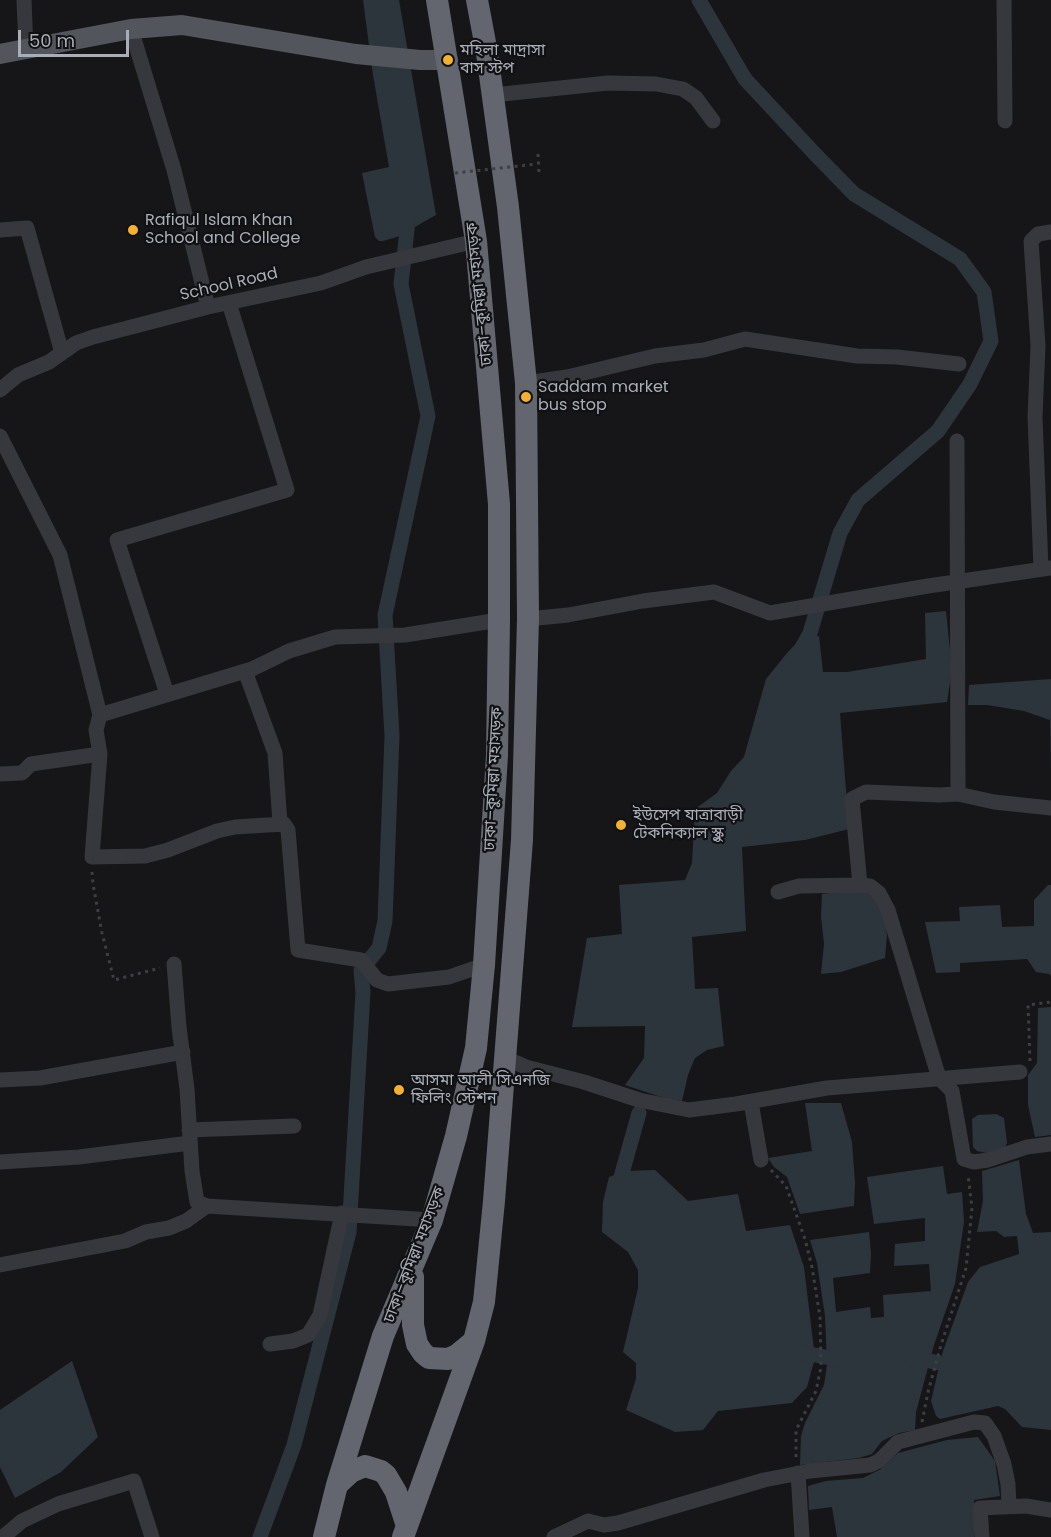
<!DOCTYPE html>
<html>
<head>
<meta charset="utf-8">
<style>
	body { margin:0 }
	#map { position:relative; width:1051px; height:1537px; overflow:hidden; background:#161618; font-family:Poppins,sans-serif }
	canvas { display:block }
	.scale { position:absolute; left:18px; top:30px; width:111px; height:27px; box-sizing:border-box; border:3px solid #a8adb8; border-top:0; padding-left:8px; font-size:18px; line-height:21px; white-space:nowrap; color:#a8adb8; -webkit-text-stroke:4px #111113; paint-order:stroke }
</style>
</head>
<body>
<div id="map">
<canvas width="1051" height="1537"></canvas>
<div class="scale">50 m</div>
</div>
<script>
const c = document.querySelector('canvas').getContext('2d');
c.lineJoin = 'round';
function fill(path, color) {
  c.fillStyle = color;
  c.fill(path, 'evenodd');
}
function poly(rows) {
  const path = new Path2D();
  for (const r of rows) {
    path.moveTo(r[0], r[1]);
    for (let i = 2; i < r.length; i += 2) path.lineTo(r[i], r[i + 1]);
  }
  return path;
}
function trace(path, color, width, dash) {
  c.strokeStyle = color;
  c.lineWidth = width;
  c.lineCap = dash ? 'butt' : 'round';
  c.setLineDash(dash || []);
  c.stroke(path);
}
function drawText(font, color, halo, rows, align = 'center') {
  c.font = font + ' Poppins,"Noto Sans Bengali",sans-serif';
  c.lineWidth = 4.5;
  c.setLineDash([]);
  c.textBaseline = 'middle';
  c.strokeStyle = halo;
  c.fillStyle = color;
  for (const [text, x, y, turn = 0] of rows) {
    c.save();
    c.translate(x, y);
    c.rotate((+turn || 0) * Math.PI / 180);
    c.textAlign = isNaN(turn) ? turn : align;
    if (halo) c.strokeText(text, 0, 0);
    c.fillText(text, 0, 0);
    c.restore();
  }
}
fill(poly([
	[363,0,399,0,436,215,397,237,383,241,379,241,375,237,362,173,389,167,373,75],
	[946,611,952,670,947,702,840,713,849,829,805,840,742,847,746,931,692,937,695,989,718,988,724,1046,707,1050,695,1058,688,1075,682,1101,667,1099,625,1085,644,1058,645,1026,572,1027,587,938,622,934,619,885,685,880,692,863,695,809,717,793,731,771,744,757,766,679,787,653,802,637,819,636,823,672,847,672,926,659,925,613],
	[1051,679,1051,771,1050,720,1024,711,987,705,968,705,969,685],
	[1048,885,1051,885,1051,976,1049,974,1036,972,1027,959,960,963,960,972,936,973,925,922,960,921,959,907,1000,905,1002,927,1034,926,1034,900],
	[846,891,871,893,881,903,887,935,885,958,841,972,821,974,824,944,821,916,822,894],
	[1051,1007,1051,1135,1035,1137,1028,1105,1028,1075,1037,1063,1038,1008],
	[805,1103,841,1103,852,1142,855,1183,854,1206,800,1214,787,1177,774,1167,768,1158,812,1151],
	[996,1114,1004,1118,1007,1143,1004,1149,987,1153,977,1151,973,1147,972,1119,978,1115],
	[1019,1160,1026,1214,1033,1233,1051,1232,1051,1430,1022,1427,1005,1409,998,1406,940,1419,936,1416,931,1401,942,1354,968,1282,980,1267,1019,1254,1017,1236,1004,1237,996,1231,977,1232,983,1201,982,1171],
	[943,1166,947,1194,962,1192,964,1222,955,1284,934,1345,916,1412,915,1430,899,1433,882,1441,872,1454,859,1458,800,1465,801,1436,805,1423,824,1385,827,1365,825,1316,817,1263,810,1240,869,1232,871,1254,870,1273,833,1278,836,1312,870,1307,871,1318,884,1317,883,1295,931,1291,929,1264,894,1266,895,1244,925,1241,925,1218,874,1224,867,1177],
	[655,1170,688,1201,738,1194,746,1231,790,1225,804,1267,815,1358,807,1387,792,1403,718,1411,703,1430,675,1432,626,1410,636,1379,636,1363,623,1352,638,1288,638,1270,628,1252,602,1232,603,1202,609,1177,625,1171],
	[72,1361,98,1437,61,1472,15,1498,0,1467,0,1410],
	[978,1437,995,1461,1000,1496,974,1500,974,1537,837,1537,832,1507,809,1510,808,1486,826,1481,863,1478,881,1469,898,1453,947,1440]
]), '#2c353c');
trace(poly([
	[699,0,745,79,815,154,854,194,960,259,984,292,991,341,970,384,938,431,858,500,840,533,810,633,799,653],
	[622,1192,619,1184,639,1113],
	[795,1351,845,1361],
	[911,1357,958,1367],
	[260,1537,294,1445,349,1232,363,992,361,970,379,948,385,921,392,736,385,615,428,416,401,284,409,212]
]), '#2c353c', 15);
trace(poly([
	[538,154,539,173],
	[92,872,93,884,102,933,114,980,160,968],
	[1030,1061,1028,1005,1051,1002],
	[771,1170,786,1186,805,1239,812,1267,820,1317,821,1367,816,1391,796,1430,796,1459],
	[922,1422,928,1392,941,1345,966,1268,972,1208,968,1175]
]), '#3d3f44', 3, [3, 4.5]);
trace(poly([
	[24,0,26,50],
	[1004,0,1005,121],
	[131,29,174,170,208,307],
	[493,95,608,83,656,84,683,89,696,98,713,121],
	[0,230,27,228,62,353],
	[526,383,567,377,655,356,704,350,745,339,857,356,897,357,959,364],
	[0,390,18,375,49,362,76,343,93,337,208,307,321,283,366,267,476,241],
	[0,436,60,555,100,715],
	[957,441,958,794],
	[1041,568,1035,417,1038,346,1031,241,1038,234,1051,232],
	[528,619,568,615,643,601,714,592,770,613,928,586,1051,568],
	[245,671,275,753,280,823],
	[167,694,117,540,287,490,229,303],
	[100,754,92,857,145,856,168,850,217,831,235,827,284,824,288,830,298,950,361,960,377,980,388,984,449,977,484,965],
	[0,774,22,773,31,764,100,754,96,730,100,715,252,669,289,651,335,637,405,635,499,620],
	[860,885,852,799,866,792,939,795,958,794,994,802,1051,808],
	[778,892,799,886,860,885,870,886,879,893,888,910,939,1078,952,1091,964,1159,974,1162,988,1160,1027,1147,1051,1144],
	[174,964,179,1027,187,1089,192,1171,197,1202,207,1206,432,1220],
	[505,1058,526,1067,584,1082,639,1100,689,1110,736,1104,827,1088,1020,1072],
	[0,1080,40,1078,183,1052],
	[751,1102,761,1160],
	[189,1130,294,1126],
	[0,1162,79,1157,190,1143],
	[0,1265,125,1241,146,1232,169,1228,186,1221,207,1206],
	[270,1344,293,1341,308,1335,320,1315,342,1213],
	[798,1473,802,1537],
	[3,1537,22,1521,58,1504,134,1481,152,1537],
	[554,1537,588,1521,604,1525,618,1523,764,1480,810,1471,870,1465,879,1461,898,1442,974,1422,985,1423,994,1436,1004,1464,1008,1484,1009,1506],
	[982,1537,980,1508,1026,1506,1051,1510]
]), '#37383d', 15);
trace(poly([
	[0,54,131,29,182,25,356,54,420,60,448,60]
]), '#53555c', 20);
trace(poly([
	[413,1277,413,1325,417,1344,423,1353,429,1358,448,1359,457,1355,474,1341],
	[337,1485,351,1472,365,1466,381,1471,386,1475,396,1492,407,1526],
	[324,1537,337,1485,383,1336,432,1220,456,1136,476,1048,484,965,497,755,499,620,499,504,476,241,437,0],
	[403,1537,474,1341,484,1302,494,1201,522,840,528,619,526,383,508,207,487,53,477,0]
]), '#63666e', 22);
trace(poly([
	[455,173,537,164]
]), '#3d3f44', 3, [3, 4.5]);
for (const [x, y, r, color] of [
	[448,60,6,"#f2b134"],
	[133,230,6,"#f2b134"],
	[526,397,6,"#f2b134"],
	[621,825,6,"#f2b134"],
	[399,1090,6,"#f2b134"]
]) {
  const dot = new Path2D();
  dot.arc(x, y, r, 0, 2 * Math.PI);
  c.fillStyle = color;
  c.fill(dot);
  trace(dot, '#111113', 2);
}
drawText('16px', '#a8adb8', '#111113', [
	["মহিলা মাদ্রাসা",460,51],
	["বাস স্টপ",460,69],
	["Rafiqul Islam Khan",145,221],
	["School and College",145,239],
	["Saddam market",538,388],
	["bus stop",538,406],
	["ইউসেপ যাত্রাবাড়ী",633,816],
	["টেকনিক্যাল স্কুল",633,834],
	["আসমা আলী সিএনজি",411,1081],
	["ফিলিং স্টেশন",411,1099]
], 'left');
drawText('16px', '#a8adb8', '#111113', [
	["School Road",229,285,-13],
	["ঢাকা–কুমিল্লা মহাসড়ক",480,294,-96],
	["ঢাকা–কুমিল্লা মহাসড়ক",494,779,-87],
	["ঢাকা–কুমিল্লা মহাসড়ক",415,1255,-69]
]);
</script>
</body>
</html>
